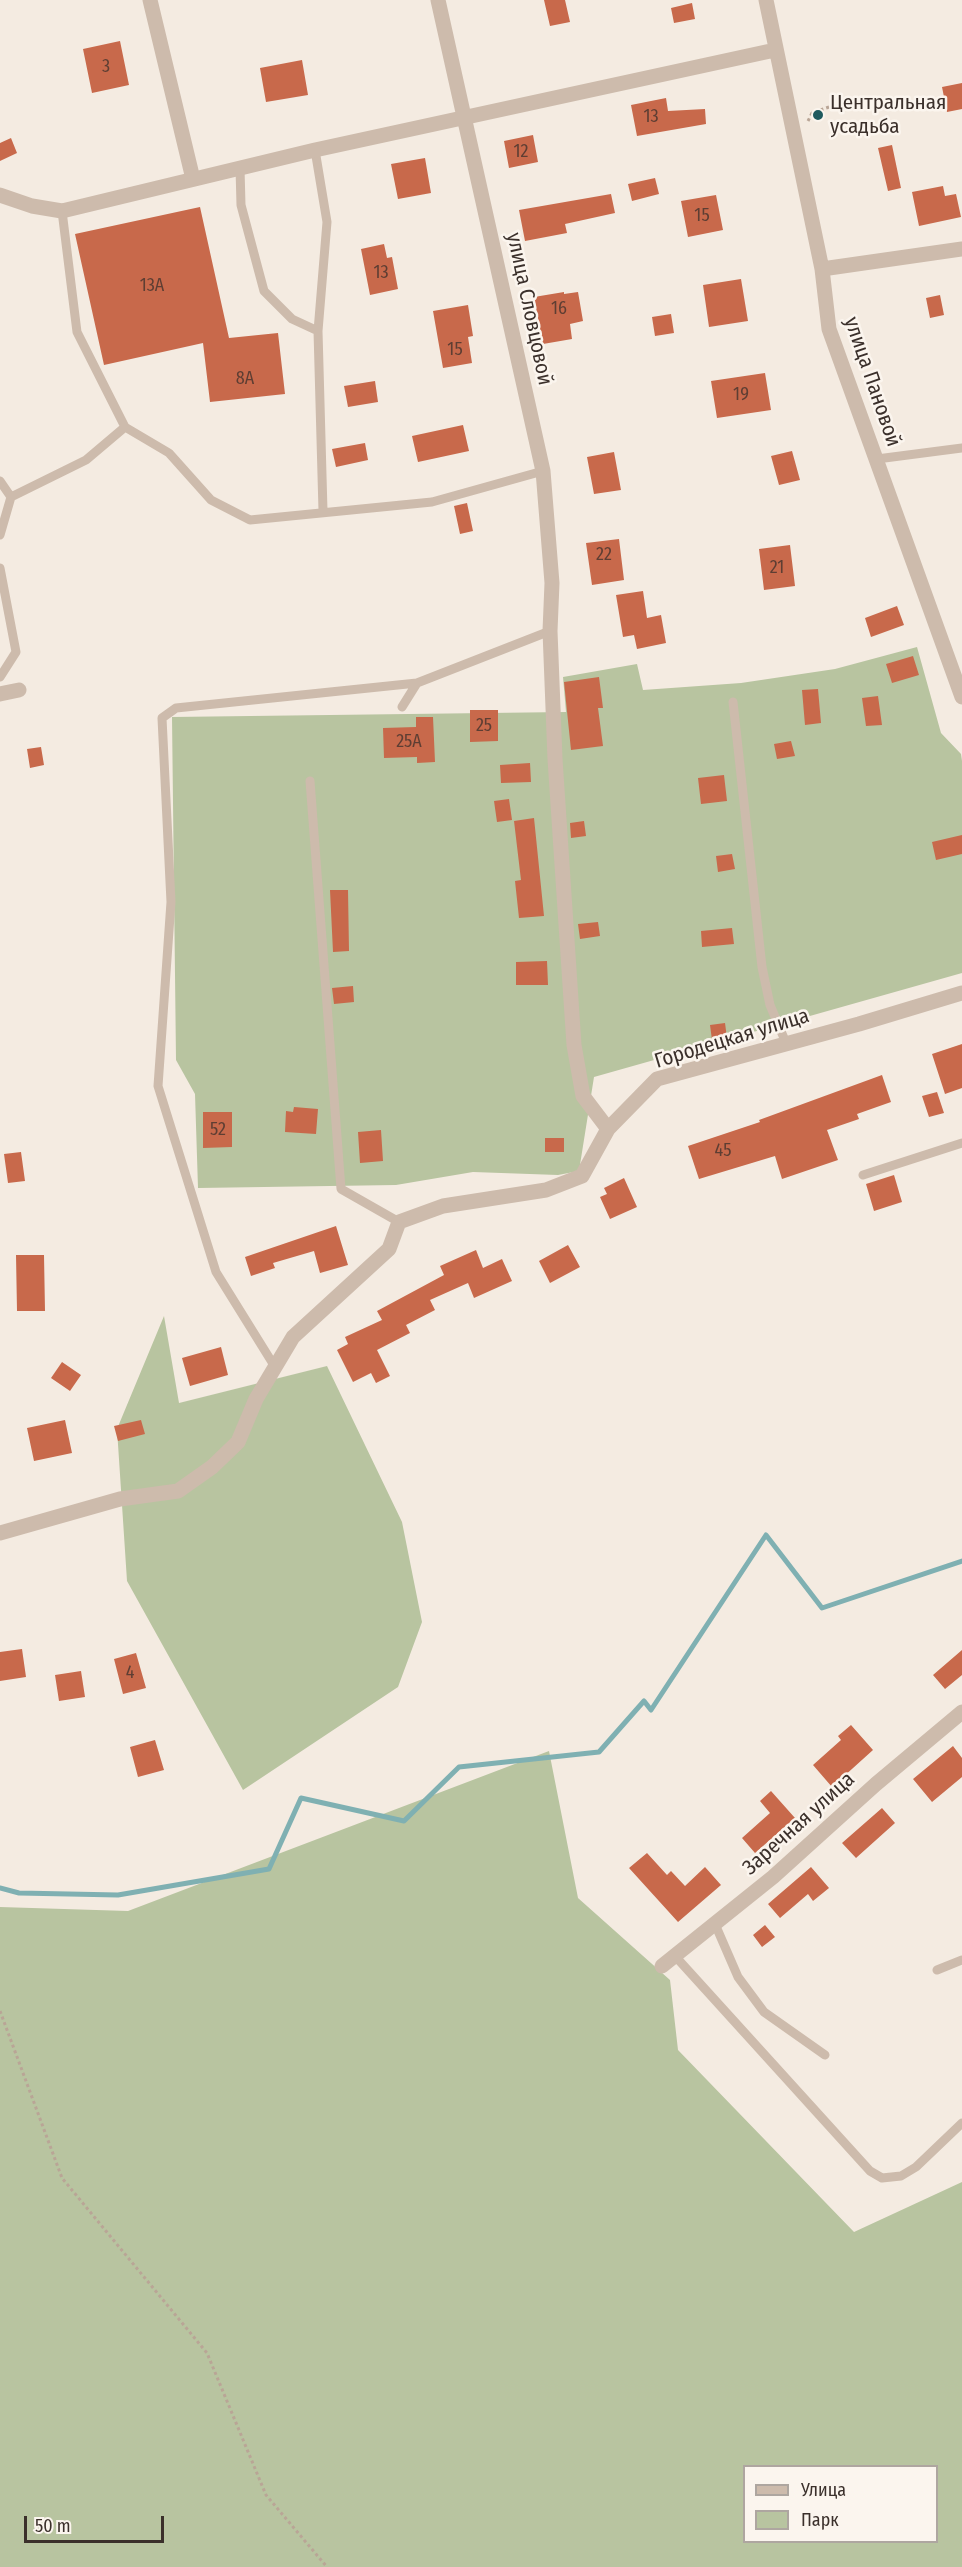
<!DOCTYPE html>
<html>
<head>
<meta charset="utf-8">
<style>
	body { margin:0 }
	#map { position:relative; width:962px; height:2567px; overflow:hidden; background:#f4ebe1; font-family:"Fira Sans Condensed",sans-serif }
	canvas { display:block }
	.legend { position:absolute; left:743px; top:2465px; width:195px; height:78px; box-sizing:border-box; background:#fbf5ee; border:2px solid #aea6a0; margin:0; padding:8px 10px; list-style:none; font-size:18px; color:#3b302b }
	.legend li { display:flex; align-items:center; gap:12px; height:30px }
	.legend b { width:30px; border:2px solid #aea6a0 }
	.scale { position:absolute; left:24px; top:2516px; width:140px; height:27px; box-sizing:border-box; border:3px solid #3b302b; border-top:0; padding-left:8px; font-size:18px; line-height:21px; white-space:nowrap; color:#3b302b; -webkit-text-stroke:4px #fbf5ee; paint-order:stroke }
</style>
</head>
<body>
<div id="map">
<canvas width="962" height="2567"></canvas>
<ul class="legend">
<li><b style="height:8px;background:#cdbbac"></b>Улица</li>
<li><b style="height:16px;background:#b8c4a0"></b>Парк</li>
</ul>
<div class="scale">50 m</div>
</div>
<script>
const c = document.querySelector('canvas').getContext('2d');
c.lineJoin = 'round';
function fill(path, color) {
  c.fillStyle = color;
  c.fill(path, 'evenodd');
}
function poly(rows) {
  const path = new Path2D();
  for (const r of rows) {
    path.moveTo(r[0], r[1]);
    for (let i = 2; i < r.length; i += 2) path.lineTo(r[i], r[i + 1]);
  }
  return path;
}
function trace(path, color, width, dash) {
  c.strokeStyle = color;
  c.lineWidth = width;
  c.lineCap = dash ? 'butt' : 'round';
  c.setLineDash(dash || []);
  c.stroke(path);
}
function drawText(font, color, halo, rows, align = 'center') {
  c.font = font + ' "Fira Sans Condensed",sans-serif';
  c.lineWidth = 5;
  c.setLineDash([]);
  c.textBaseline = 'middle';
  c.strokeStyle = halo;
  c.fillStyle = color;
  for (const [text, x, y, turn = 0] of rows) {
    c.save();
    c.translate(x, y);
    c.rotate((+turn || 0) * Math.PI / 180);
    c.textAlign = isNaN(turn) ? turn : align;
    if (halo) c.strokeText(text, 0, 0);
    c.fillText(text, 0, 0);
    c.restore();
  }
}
fill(poly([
	[917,647,941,733,961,754,962,761,962,973,594,1077,579,1171,558,1175,473,1172,396,1185,198,1188,195,1094,176,1060,172,717,566,712,563,677,637,664,643,690,741,683,835,669],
	[164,1316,179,1403,327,1366,402,1522,422,1622,398,1687,243,1790,127,1581,117,1429],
	[549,1751,578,1898,670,1980,678,2050,854,2232,962,2182,962,2567,0,2567,0,1907,128,1911],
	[744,2466,936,2466,936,2542,744,2542]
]), '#b8c4a0');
trace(poly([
	[0,1888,19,1893,118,1895,269,1869,301,1798,404,1821,459,1767,599,1752,644,1701,651,1710,766,1535,822,1608,962,1561]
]), '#7fb0b2', 5);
fill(poly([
	[544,0,565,0,570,22,550,26],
	[692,3,695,19,674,23,671,8],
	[120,41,129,85,92,93,83,49],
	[302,60,308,95,266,102,260,68],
	[962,83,962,109,947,112,942,87],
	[666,98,668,111,705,109,706,124,637,136,631,105],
	[533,135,538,162,509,168,504,141],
	[11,138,17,153,0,161,0,143],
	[892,145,901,188,888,191,878,148],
	[425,158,431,193,398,199,391,164],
	[655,178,659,194,632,201,628,184],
	[943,186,945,196,956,194,961,217,919,226,912,192],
	[611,194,615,213,565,224,567,233,525,241,519,210],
	[716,195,723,230,688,237,681,201],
	[200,207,229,338,278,333,285,394,210,402,203,343,104,365,75,234],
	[384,244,387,258,392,257,398,289,370,295,361,249],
	[741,279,748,321,709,327,703,285],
	[564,292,564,294,578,292,583,321,570,324,572,339,543,344,534,297],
	[940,295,944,315,930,318,926,298],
	[468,305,473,336,468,337,472,363,443,368,433,311],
	[671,314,674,333,655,336,652,317],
	[765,373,771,410,717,418,711,381],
	[375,381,378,402,348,407,344,386],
	[463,425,469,451,418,462,412,436],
	[365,443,368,460,336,467,332,449],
	[792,451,800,480,779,485,771,456],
	[614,452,621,490,594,494,587,457],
	[467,503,473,531,460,534,454,506],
	[619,539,624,580,592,585,586,543],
	[790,545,795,586,764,590,759,549],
	[643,591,647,618,661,615,666,643,637,649,634,635,623,637,616,595],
	[897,606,904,625,871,637,865,618],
	[913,656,919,675,892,683,886,664],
	[599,677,603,708,598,708,603,746,571,750,564,682],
	[818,689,821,723,805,725,802,690],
	[878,696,882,725,866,726,862,698],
	[470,710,498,710,498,741,470,742],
	[416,717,433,717,435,762,417,763,417,757,384,758,383,728,416,727],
	[791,741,795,756,777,759,774,744],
	[41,747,44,765,30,768,27,749],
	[530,763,531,782,501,783,500,765],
	[724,775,727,801,701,804,698,778],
	[509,799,512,820,497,822,494,801],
	[534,818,544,916,519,918,515,881,521,880,514,821],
	[584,821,586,836,571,838,570,823],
	[962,835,962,854,936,860,932,842],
	[732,854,735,869,718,872,716,856],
	[330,890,348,890,349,951,333,952],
	[598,922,600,936,580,939,578,924],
	[732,928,734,944,702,947,701,931],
	[547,961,548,985,516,985,516,962],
	[353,986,354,1002,334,1004,332,988],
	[725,1023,727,1038,712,1040,710,1025],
	[962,1044,962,1088,945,1094,932,1054],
	[882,1075,891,1102,857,1114,859,1119,827,1130,838,1160,782,1179,775,1156,699,1179,688,1146,760,1122,759,1120],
	[937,1092,944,1113,929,1117,922,1096],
	[294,1107,318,1109,316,1134,285,1132,286,1111,293,1112],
	[203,1112,232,1112,232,1147,203,1148],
	[381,1130,383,1161,360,1163,358,1132],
	[545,1138,564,1138,564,1152,545,1152],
	[21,1152,25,1181,8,1183,4,1154],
	[894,1175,902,1202,874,1211,866,1184],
	[624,1178,637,1207,610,1219,600,1197,607,1194,604,1188],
	[336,1226,348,1265,320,1273,314,1251,273,1263,275,1268,251,1276,245,1257],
	[568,1245,580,1267,550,1283,539,1261],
	[476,1250,483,1268,502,1259,512,1281,474,1298,468,1283,430,1300,435,1310,406,1325,410,1333,377,1350,390,1376,376,1383,371,1373,353,1382,337,1350,348,1344,345,1337,382,1320,377,1311,444,1275,440,1266],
	[16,1255,44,1255,45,1311,17,1311],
	[221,1347,228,1375,190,1386,182,1358],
	[62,1362,81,1375,70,1391,51,1378],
	[65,1420,72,1453,34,1461,27,1428],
	[141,1420,145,1434,118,1441,114,1426],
	[22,1649,26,1677,0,1681,0,1652],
	[962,1650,962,1675,945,1689,933,1675],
	[136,1653,146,1688,123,1694,114,1659],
	[81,1671,85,1697,59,1701,55,1675],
	[851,1725,873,1750,832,1787,813,1765,841,1740,838,1736],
	[155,1740,164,1770,138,1777,130,1747],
	[953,1746,962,1758,962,1777,932,1802,913,1779],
	[771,1791,795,1818,755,1853,742,1838,770,1813,760,1801],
	[882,1808,895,1823,856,1858,842,1843],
	[647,1853,667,1875,671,1871,685,1886,705,1867,721,1885,678,1922,629,1868],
	[811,1867,829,1888,813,1901,808,1894,780,1918,768,1904],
	[765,1925,775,1937,762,1947,753,1935]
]), '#c8694b');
trace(poly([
	[808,121,812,113,829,107],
	[0,2011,62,2178,207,2353,266,2495,327,2567]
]), '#b9a596', 3, [3, 3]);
trace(poly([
	[315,150,327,222,318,331,323,511],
	[240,168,241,205,264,291,292,319,318,331],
	[62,211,77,332,125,427,169,453,211,500,250,520,432,502,543,471],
	[877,459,962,448],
	[0,481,11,497,0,535],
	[11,497,86,460,125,427],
	[0,568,16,652,0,677],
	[733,702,762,967,770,1005,786,1043],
	[402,707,417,683,550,631],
	[310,781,341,1189,399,1222],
	[863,1175,962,1143],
	[275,1367,216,1272,158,1086,171,902,162,718,176,708,417,683],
	[715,1924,738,1977,764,2012,825,2055],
	[675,1956,870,2171,882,2178,901,2176,916,2167,962,2123],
	[937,1970,962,1960]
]), '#cdbbac', 9);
trace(poly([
	[150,0,193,179],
	[438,0,543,471,552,583,550,631,555,759,574,1045,583,1096,608,1129],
	[766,0,822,269,829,329,962,697],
	[0,195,32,206,62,211,315,150,775,50],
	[822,269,962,249],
	[0,694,19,690],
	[0,1533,120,1499,178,1491,212,1467,238,1442,256,1399,293,1337,389,1249,399,1222,443,1206,546,1190,582,1176,608,1129,657,1079,859,1024,962,993],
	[662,1966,773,1877,876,1784,962,1712]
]), '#cdbbac', 15);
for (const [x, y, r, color] of [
	[818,115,6,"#1f5a5e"]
]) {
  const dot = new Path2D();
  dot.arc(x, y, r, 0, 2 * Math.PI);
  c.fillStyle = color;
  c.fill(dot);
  trace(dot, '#fbf5ee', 2);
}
drawText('18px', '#5e3e33', null, [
	["3",106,67],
	["13",651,117],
	["12",521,152],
	["15",702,216],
	["13",381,273],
	["13А",152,286],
	["16",559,309],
	["15",455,350],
	["8А",245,379],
	["19",741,395],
	["22",604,555],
	["21",777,568],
	["25",484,726],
	["25А",409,742],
	["52",218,1130],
	["45",723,1151],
	["4",130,1673]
]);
drawText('21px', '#3b302b', '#fbf5ee', [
	["Центральная",830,103],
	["усадьба",830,127]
], 'left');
drawText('21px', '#3b302b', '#fbf5ee', [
	["улица Словцовой",529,309,78],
	["улица Пановой",872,382,71],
	["Городецкая улица",732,1039,-17],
	["Заречная улица",799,1824,-42]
]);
</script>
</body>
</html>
